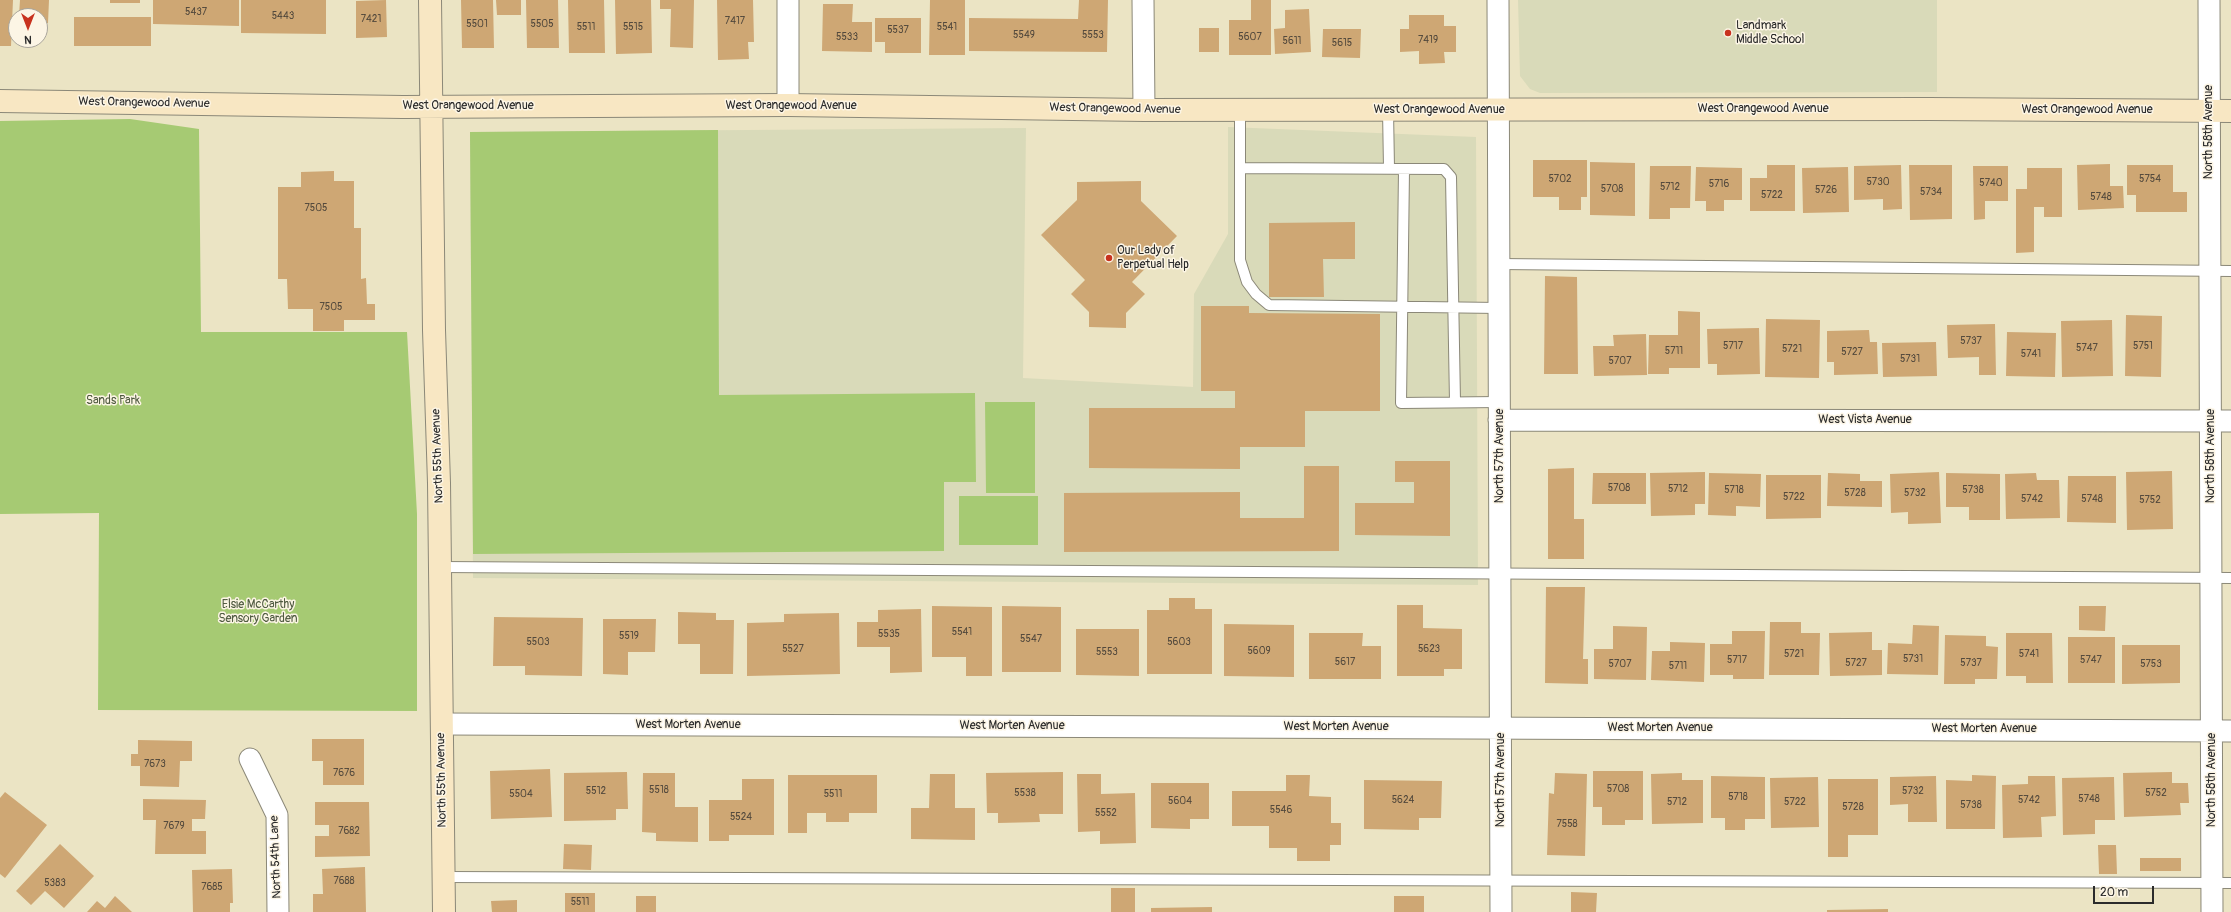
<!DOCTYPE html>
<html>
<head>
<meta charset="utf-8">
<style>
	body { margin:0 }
	#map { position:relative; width:2231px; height:912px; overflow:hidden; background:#ebe4c4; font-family:Pangolin,sans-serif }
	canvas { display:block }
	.north { position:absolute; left:8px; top:8px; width:40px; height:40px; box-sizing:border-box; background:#fcf5e5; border:1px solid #a8a49b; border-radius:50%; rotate:180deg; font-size:11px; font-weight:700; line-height:16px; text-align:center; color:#2b2b2b }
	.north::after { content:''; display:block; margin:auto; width:14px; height:18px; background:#c8321e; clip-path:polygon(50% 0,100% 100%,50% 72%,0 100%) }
	.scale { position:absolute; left:2093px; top:886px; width:61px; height:18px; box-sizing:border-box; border:2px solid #2b2b2b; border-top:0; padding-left:5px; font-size:12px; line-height:14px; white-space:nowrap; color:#2b2b2b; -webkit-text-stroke:3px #fcf5e5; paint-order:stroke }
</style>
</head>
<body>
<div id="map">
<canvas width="2231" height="912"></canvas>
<div class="north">N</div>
<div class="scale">20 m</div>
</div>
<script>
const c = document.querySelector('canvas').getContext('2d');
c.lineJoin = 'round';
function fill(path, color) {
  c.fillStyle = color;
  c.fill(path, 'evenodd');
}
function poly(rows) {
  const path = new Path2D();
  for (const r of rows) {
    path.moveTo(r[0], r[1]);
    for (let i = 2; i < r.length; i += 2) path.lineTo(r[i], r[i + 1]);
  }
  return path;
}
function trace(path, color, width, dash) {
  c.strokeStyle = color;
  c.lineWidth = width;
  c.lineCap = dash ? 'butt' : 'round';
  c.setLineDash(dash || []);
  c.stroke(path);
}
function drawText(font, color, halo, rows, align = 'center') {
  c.font = font + ' Pangolin,sans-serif';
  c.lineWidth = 3;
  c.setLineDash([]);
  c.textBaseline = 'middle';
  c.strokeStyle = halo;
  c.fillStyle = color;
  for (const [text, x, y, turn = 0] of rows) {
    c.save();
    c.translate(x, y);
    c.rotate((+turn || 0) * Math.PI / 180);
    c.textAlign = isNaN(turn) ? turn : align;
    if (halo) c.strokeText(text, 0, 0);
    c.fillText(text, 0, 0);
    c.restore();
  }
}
fill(poly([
	[1518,0,1937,0,1937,92,1540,93,1530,89,1520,76],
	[1228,127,1476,137,1478,585,473,578,470,132,1026,128,1023,378,1193,387,1194,294,1228,234]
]), '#d9dab9');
fill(poly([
	[130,119,199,129,201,332,407,332,417,514,417,711,98,710,99,513,0,514,0,121],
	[718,130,719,395,975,393,976,482,944,482,944,551,473,554,470,132],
	[985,402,1035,402,1035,493,986,493],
	[959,496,1038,496,1038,545,959,545]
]), '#a6ca73');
fill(poly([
	[0,0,13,0,11,46,0,46],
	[20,0,49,0,48,23,40,23,40,16,19,16],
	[110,0,140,0,140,3,110,3],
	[153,0,239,0,239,26,153,24],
	[241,0,326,0,326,34,241,33],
	[386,0,387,37,356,38,356,1],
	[461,0,493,0,494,48,462,48],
	[496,0,521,0,521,15,497,15],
	[526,0,558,0,559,48,527,48],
	[568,0,604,0,605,53,569,53],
	[615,0,651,0,652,53,616,54],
	[660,0,694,0,693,48,670,47,671,9,660,9],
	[717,0,753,0,754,42,748,42,749,59,718,60],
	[930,0,965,0,965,55,929,55],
	[1079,0,1108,0,1107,52,969,51,969,18,1078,19],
	[1251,0,1271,0,1271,55,1229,55,1229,20,1251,20],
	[823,4,853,4,852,22,872,22,872,52,822,51],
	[1309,9,1311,52,1275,54,1274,29,1285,28,1285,10],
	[1409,15,1444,15,1444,26,1456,26,1456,52,1444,52,1445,63,1419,64,1419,51,1400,52,1400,29,1409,29],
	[74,17,151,17,151,46,74,46],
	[875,18,921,18,921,53,885,53,885,42,875,42],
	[1199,28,1219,28,1219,52,1199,52],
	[1323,29,1361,29,1360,58,1322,57],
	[1533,160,1587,160,1587,197,1581,197,1581,210,1559,210,1559,197,1533,197],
	[1590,162,1635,163,1635,216,1590,215],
	[2110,164,2110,186,2123,186,2124,208,2078,210,2077,165],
	[1767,165,1795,165,1795,211,1750,211,1750,178,1767,178],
	[1901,165,1902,209,1883,210,1883,199,1854,200,1854,166],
	[1909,165,1952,165,1952,219,1910,220],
	[2127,165,2173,165,2173,192,2187,192,2187,212,2136,212,2136,195,2127,195],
	[1650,166,1691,166,1690,208,1670,208,1670,219,1649,219],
	[1973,166,2008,166,2008,201,1985,201,1985,219,1974,220],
	[1696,167,1742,168,1742,200,1724,200,1724,211,1706,211,1706,201,1695,201],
	[1848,167,1849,212,1803,213,1802,168],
	[2027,168,2062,168,2062,217,2044,217,2044,207,2034,207,2034,252,2016,253,2016,189,2027,189],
	[334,171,334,181,354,181,354,228,361,228,361,279,366,278,367,304,375,304,375,320,344,320,344,331,313,331,313,309,288,309,287,279,278,279,278,187,301,187,301,172],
	[1141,181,1141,201,1177,236,1132,282,1145,294,1126,313,1126,328,1089,327,1089,312,1071,294,1085,280,1041,235,1077,200,1077,182],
	[1355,222,1355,259,1323,259,1324,297,1269,297,1269,223],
	[1545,276,1577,277,1578,374,1544,374],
	[1201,306,1249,306,1249,313,1380,314,1380,411,1305,411,1305,447,1240,447,1240,469,1089,468,1089,408,1235,408,1235,391,1201,391],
	[1678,311,1700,312,1700,368,1669,368,1669,374,1648,374,1649,335,1678,335],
	[2126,315,2162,316,2161,377,2125,376],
	[1766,319,1820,320,1819,378,1765,377],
	[2112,320,2113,376,2062,377,2061,321],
	[1995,324,1996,375,1979,375,1979,357,1948,358,1947,325],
	[1759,328,1760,374,1717,375,1717,364,1708,364,1707,329],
	[1869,330,1870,342,1877,342,1878,374,1834,375,1834,362,1827,362,1827,331],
	[2007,332,2056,333,2055,377,2006,376],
	[1646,334,1647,375,1594,376,1593,346,1614,346,1613,335],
	[1936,342,1937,376,1883,377,1882,343],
	[1395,461,1450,461,1450,536,1355,535,1355,503,1414,503,1414,482,1395,482],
	[1304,466,1339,466,1339,551,1064,552,1064,493,1240,492,1240,518,1304,518],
	[1574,468,1574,519,1584,519,1584,559,1548,559,1548,469],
	[2172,471,2173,529,2127,530,2126,472],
	[1705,472,1705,504,1695,504,1695,515,1651,516,1650,473],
	[1939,472,1941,523,1908,524,1908,512,1891,513,1890,474],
	[1593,473,1646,473,1646,504,1592,504],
	[1709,473,1761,474,1760,507,1736,506,1736,516,1708,515],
	[1828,473,1860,474,1860,481,1882,481,1882,507,1827,506],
	[1946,473,2000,474,2000,520,1969,520,1969,507,1946,507],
	[2036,473,2037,480,2059,480,2060,518,2006,519,2005,474],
	[1766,475,1821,475,1821,518,1766,519],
	[2068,476,2116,476,2116,523,2067,522],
	[1546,587,1585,587,1583,659,1588,659,1588,684,1545,683],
	[1169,598,1195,598,1195,609,1212,609,1212,674,1147,674,1147,610,1169,610],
	[1397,605,1423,605,1423,628,1462,629,1462,669,1444,669,1444,676,1397,676],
	[932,606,992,607,992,676,966,676,966,657,932,657],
	[1002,606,1061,607,1061,672,1002,672],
	[2079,606,2106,606,2105,631,2079,630],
	[921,609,922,672,890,673,890,647,857,647,857,622,878,622,878,610],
	[678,612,716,613,716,620,734,620,733,674,700,674,700,644,678,644],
	[839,613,840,674,747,676,747,623,784,622,784,614],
	[494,617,583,618,582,676,525,675,525,666,493,666],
	[603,619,656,619,655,652,628,652,628,675,603,674],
	[1770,622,1801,622,1801,633,1820,633,1819,675,1769,675],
	[1224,624,1294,625,1294,677,1224,676],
	[1913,625,1939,626,1938,675,1887,674,1888,643,1912,644],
	[1613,626,1647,627,1646,680,1594,679,1594,649,1613,649],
	[1076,629,1139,629,1139,676,1076,675],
	[1732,631,1765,631,1764,679,1733,679,1733,675,1710,675,1710,644,1732,644],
	[1872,632,1872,650,1882,650,1882,675,1830,676,1829,633],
	[1309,633,1363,633,1362,646,1381,646,1381,679,1309,679],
	[2006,633,2052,633,2053,683,2026,683,2026,676,2006,676],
	[1945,635,1986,636,1986,646,1998,647,1997,679,1975,679,1975,684,1944,684],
	[2068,637,2115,637,2115,683,2068,683],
	[1670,642,1705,643,1704,682,1651,680,1652,651,1670,651],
	[2122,645,2180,645,2180,683,2122,684],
	[312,739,364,739,364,785,323,785,323,761,312,761],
	[138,740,192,741,192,761,180,761,179,787,140,786,140,766,131,766,131,754,138,754],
	[550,769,552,817,491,819,490,771],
	[1593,771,1643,771,1643,820,1625,820,1625,825,1602,825,1602,807,1593,807],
	[627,772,628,809,616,809,616,820,564,821,564,773],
	[1063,772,1063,814,1039,814,1040,822,998,823,998,813,987,813,986,773],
	[2172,772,2172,783,2188,783,2189,803,2180,803,2181,815,2124,817,2123,773],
	[643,773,675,773,675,807,698,807,698,842,656,841,656,833,642,832],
	[1555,773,1587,774,1585,856,1547,855,1549,793,1554,794],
	[1682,773,1682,780,1703,780,1703,823,1652,824,1651,774],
	[930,774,955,774,955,808,975,808,975,840,911,839,911,808,929,808],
	[1077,774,1101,774,1101,794,1135,793,1136,843,1100,844,1100,831,1078,832],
	[788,775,877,775,877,813,849,813,849,822,826,822,826,813,807,813,807,833,788,833],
	[1286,775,1310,775,1309,796,1331,797,1331,823,1341,823,1341,845,1330,845,1330,861,1297,861,1297,848,1269,848,1269,826,1232,826,1232,791,1286,791],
	[1972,775,1996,776,1995,829,1946,829,1946,780,1972,781],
	[1711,776,1765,777,1765,819,1745,819,1745,830,1725,830,1725,818,1711,818],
	[1936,776,1937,822,1908,822,1908,804,1890,805,1890,777],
	[2028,776,2055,776,2056,816,2041,817,2042,837,2003,838,2002,785,2028,784],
	[1818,777,1819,827,1771,828,1770,778],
	[2114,777,2115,820,2095,820,2095,834,2063,835,2062,778],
	[742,779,774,779,774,835,729,835,729,841,709,841,709,800,742,800],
	[1828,779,1878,779,1878,835,1848,835,1848,857,1828,857],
	[1364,780,1442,781,1441,818,1419,818,1419,830,1364,829],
	[1151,783,1209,783,1209,819,1190,819,1190,829,1151,828],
	[5,792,47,825,5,878,0,874,0,798],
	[143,799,206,800,205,819,192,819,192,831,206,831,206,854,155,854,156,820,143,820],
	[315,802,369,802,370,856,315,857,315,836,329,836,329,825,315,825],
	[60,844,94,876,64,908,45,891,31,905,16,891],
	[564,844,592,845,591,870,563,869],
	[2098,845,2116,845,2117,874,2099,874],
	[2140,858,2181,858,2181,871,2140,871],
	[365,867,366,912,313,912,313,894,323,894,322,869],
	[232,869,233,903,230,903,230,912,193,912,192,870],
	[1111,888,1135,888,1135,912,1111,912],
	[1571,892,1597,893,1596,912,1571,912],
	[565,893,595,893,595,912,565,912],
	[115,896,132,912,87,912,97,901,105,908],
	[636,896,656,896,656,912,636,912],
	[1394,896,1424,896,1424,912,1394,912],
	[517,900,517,912,492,912,491,901],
	[1212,907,1212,912,1151,912,1151,908],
	[1888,909,1888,912,1827,912,1827,910]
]), '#cea774');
const lane = poly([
	[1240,110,1240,260,1247,282,1256,294,1269,305,1499,308],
	[1388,110,1389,168],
	[1240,168,1444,169,1451,177,1455,402],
	[1404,170,1401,403,1499,402],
	[1499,264,2231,271],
	[440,567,2231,578],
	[443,877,2231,883]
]);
const street = poly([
	[788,0,788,105],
	[1143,0,1144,110],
	[1498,0,1501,912],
	[2209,0,2212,912],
	[1499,420,2231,421],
	[442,724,2231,731],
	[250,759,277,815,278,912]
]);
const secondary = poly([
	[430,0,434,330,439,483,444,912],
	[0,101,403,107,788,105,1144,110,1929,109,2231,111]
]);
trace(lane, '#8b8878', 12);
trace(street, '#8b8878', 23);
trace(secondary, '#8b8878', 24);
trace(lane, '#fff', 10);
trace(street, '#fff', 21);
trace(secondary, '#f8e7c3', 22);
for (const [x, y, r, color] of [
	[1728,33,4,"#c8321e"],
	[1109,258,4,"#c8321e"]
]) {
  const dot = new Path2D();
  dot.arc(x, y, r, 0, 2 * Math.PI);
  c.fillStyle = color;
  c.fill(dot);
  trace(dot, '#fcf5e5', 1.5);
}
drawText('10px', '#544a3d', null, [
	["5437",196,12],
	["5443",283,16],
	["7421",371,19],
	["7417",735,21],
	["5501",477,24],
	["5505",542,24],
	["5511",586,27],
	["5515",633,27],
	["5541",947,27],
	["5537",898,30],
	["5549",1024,35],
	["5553",1093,35],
	["5533",847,37],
	["5607",1250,37],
	["7419",1428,40],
	["5611",1292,41],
	["5615",1342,43],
	["5702",1560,179],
	["5754",2150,179],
	["5730",1878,182],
	["5740",1991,183],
	["5716",1719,184],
	["5712",1670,187],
	["5708",1612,189],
	["5726",1826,190],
	["5734",1931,192],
	["5722",1772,195],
	["5748",2101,197],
	["7505",316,208],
	["7505",331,307],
	["5737",1971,341],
	["5717",1733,346],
	["5751",2143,346],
	["5747",2087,348],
	["5721",1792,349],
	["5711",1674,351],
	["5727",1852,352],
	["5741",2031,354],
	["5731",1910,359],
	["5707",1620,361],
	["5708",1619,488],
	["5712",1678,489],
	["5718",1734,490],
	["5738",1973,490],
	["5728",1855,493],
	["5732",1915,493],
	["5722",1794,497],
	["5742",2032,499],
	["5748",2092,499],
	["5752",2150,500],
	["5541",962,632],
	["5535",889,634],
	["5519",629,636],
	["5547",1031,639],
	["5503",538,642],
	["5603",1179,642],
	["5527",793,649],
	["5623",1429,649],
	["5609",1259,651],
	["5553",1107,652],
	["5721",1794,654],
	["5741",2029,654],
	["5731",1913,659],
	["5717",1737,660],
	["5747",2091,660],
	["5617",1345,662],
	["5727",1856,663],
	["5737",1971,663],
	["5707",1620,664],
	["5753",2151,664],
	["5711",1678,666],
	["7673",155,764],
	["7676",344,773],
	["5708",1618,789],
	["5518",659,790],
	["5512",596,791],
	["5732",1913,791],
	["5538",1025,793],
	["5752",2156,793],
	["5504",521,794],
	["5511",833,794],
	["5718",1738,797],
	["5748",2089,799],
	["5624",1403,800],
	["5742",2029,800],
	["5604",1180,801],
	["5712",1677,802],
	["5722",1795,802],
	["5738",1971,805],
	["5728",1853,807],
	["5546",1281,810],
	["5552",1106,813],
	["5524",741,817],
	["7558",1567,824],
	["7679",174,826],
	["7682",349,831],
	["7688",344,881],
	["5383",55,883],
	["7685",212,887],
	["5511",580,902]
]);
drawText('12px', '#2b2b2b', '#fcf5e5', [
	["Landmark",1736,26],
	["Middle School",1736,40],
	["Our Lady of",1117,251],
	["Perpetual Help",1117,265]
], 'left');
drawText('12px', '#2b2b2b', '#fcf5e5', [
	["West Orangewood Avenue",144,103,1],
	["West Orangewood Avenue",468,106],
	["West Orangewood Avenue",791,106],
	["West Orangewood Avenue",1115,109,1],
	["West Orangewood Avenue",1763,109],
	["West Orangewood Avenue",1439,110],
	["West Orangewood Avenue",2087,110],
	["North 58th Avenue",2209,132,-90],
	["West Vista Avenue",1865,420],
	["North 55th Avenue",438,456,-92],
	["North 57th Avenue",1500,456,-90],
	["North 58th Avenue",2211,456,-90],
	["West Morten Avenue",688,725],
	["West Morten Avenue",1012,726],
	["West Morten Avenue",1336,727],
	["West Morten Avenue",1660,728],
	["West Morten Avenue",1984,729],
	["North 55th Avenue",442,780,-91],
	["North 57th Avenue",1501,780,-90],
	["North 58th Avenue",2212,780,-90],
	["North 54th Lane",276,857,-92]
]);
drawText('12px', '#505b41', '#fcf5e5', [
	["Sands Park",113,401],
	["Elsie McCarthy",258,605],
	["Sensory Garden",258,619]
]);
</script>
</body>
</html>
